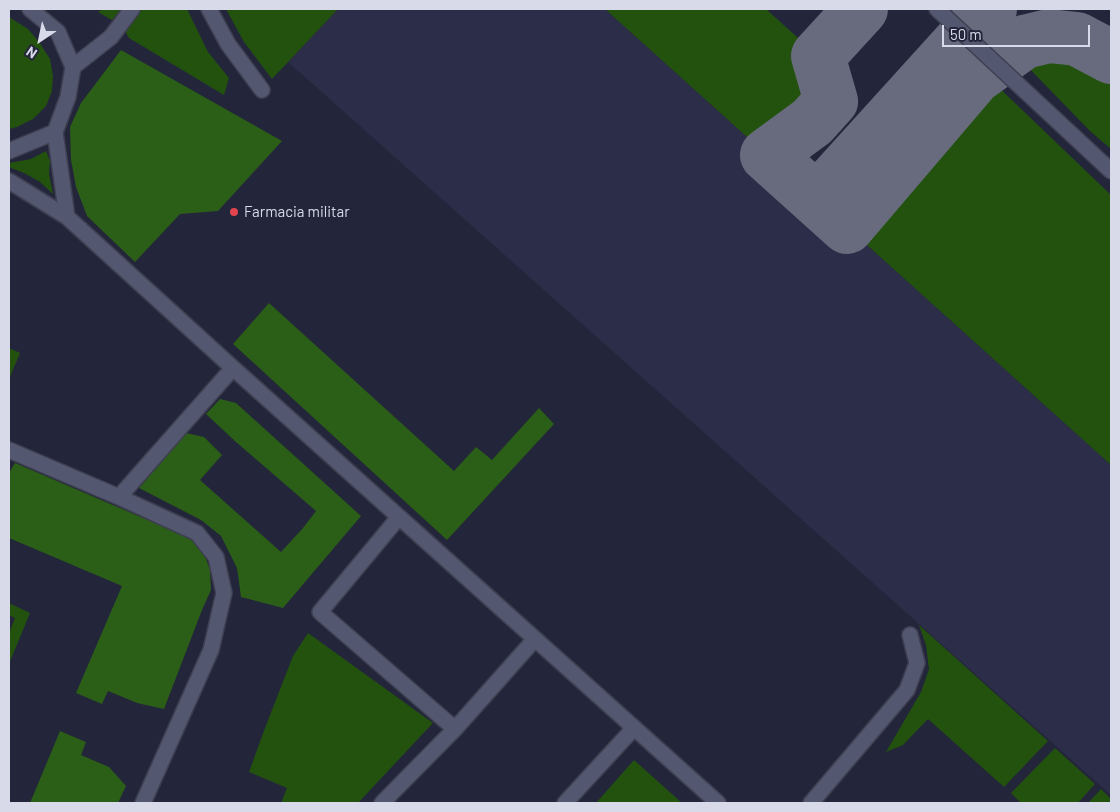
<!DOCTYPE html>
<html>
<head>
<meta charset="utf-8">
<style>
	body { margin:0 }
	#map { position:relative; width:1120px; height:812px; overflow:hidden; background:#23253b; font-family:Barlow,sans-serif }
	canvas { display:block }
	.frame { position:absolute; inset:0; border:10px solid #d8dae9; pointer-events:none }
	.north { position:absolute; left:15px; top:15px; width:50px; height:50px; -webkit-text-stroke:4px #23253b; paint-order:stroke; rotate:214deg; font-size:14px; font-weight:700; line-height:20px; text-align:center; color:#d8dae9 }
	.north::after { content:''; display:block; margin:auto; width:18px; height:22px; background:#d8dae9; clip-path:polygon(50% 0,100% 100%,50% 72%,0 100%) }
	.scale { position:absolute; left:942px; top:25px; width:148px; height:22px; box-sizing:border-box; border:2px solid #d8dae9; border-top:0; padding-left:6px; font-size:15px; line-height:18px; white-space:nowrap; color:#d8dae9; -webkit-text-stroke:4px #23253b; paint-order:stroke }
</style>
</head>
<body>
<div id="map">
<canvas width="1120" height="812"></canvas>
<div class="frame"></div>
<div class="north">N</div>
<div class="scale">50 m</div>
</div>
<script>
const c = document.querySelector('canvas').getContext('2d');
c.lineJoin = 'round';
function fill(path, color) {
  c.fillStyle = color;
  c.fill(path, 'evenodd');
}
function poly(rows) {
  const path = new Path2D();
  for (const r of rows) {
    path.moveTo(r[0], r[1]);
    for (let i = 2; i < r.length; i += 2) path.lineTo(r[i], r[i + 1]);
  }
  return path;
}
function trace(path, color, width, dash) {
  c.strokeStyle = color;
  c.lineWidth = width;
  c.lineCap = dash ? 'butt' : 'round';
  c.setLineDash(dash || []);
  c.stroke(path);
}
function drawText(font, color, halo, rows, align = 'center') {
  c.font = font + ' Barlow,sans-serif';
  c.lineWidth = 4.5;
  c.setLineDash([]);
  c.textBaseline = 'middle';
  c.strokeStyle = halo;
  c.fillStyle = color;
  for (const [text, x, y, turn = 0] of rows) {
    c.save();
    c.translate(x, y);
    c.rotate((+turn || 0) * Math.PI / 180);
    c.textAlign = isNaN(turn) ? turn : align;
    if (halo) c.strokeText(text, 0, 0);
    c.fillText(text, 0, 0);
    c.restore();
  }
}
fill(poly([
	[338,9,605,9,1111,465,1111,795,288,62]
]), '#2c2e49');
fill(poly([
	[103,9,121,9,112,20,98,12],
	[141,9,187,9,208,52,229,78,224,95,129,38,125,31],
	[226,9,338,9,272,79,244,42],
	[605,9,766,9,818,56,831,101,812,122,767,155],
	[9,17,28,29,39,42,50,59,53,76,52,91,46,106,33,119,17,127,9,129],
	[1049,36,1077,39,1111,57,1111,149,1090,131,1020,59,1024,42],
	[975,77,991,80,1111,195,1111,465,847,227],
	[46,151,50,161,49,174,53,194,40,182,24,173,9,167,9,163,31,159],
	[9,348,20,353,9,379],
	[9,603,30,613,9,664,9,633,15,618,9,615],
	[919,625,1048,741,1004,787,928,719,903,745,886,752,921,692,929,669,926,645],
	[308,633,433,723,358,803,281,803,287,788,249,772,265,728,293,656],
	[1055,748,1095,784,1078,803,1021,803,1011,793],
	[634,760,682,803,596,803],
	[1101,789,1111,799,1111,803,1088,803]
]), '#23520e');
fill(poly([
	[121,50,282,141,218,211,180,214,135,262,87,216,76,187,71,160,70,127,81,103],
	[269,303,454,471,476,447,492,460,539,408,554,424,447,540,233,344],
	[220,399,236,403,361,516,283,608,241,597,237,568,221,536,201,520,139,488,186,433,204,437,222,455,200,480,281,552,303,528,316,511,236,442,206,414],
	[15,463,192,539,205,556,210,570,211,590,202,610,164,709,137,703,108,691,102,704,76,693,122,586,9,538,9,473],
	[60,731,86,742,81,755,109,767,126,786,118,803,30,803]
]), '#2b5e16');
trace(poly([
	[861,9,818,56,831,101,812,122,767,155,847,227,975,77,1024,42,1049,36,1077,39,1111,57],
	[817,200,990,9]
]), '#686a7d', 54);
const minor = poly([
	[209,9,228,44,262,90],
	[937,9,1111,171],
	[73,67,111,37,132,9],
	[55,132,67,217],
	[9,151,55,132,68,97,73,67,58,32,30,9],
	[9,181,67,217,233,368,718,803],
	[9,450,119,497,197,533,216,557,224,593,211,650,143,803],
	[119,497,233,368],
	[399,517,320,612,455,729],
	[382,803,455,729,535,639],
	[565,803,634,728],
	[811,803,907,690,917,663,910,635]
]);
trace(minor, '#3e3f51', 18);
trace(minor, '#53576f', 15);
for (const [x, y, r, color] of [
	[234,212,5,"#e0444e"]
]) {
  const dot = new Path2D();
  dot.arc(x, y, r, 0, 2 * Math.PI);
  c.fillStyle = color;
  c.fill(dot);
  trace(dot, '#23253b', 2);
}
drawText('15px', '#d8dae9', '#23253b', [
	["Farmacia militar",244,212]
], 'left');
</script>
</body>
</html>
